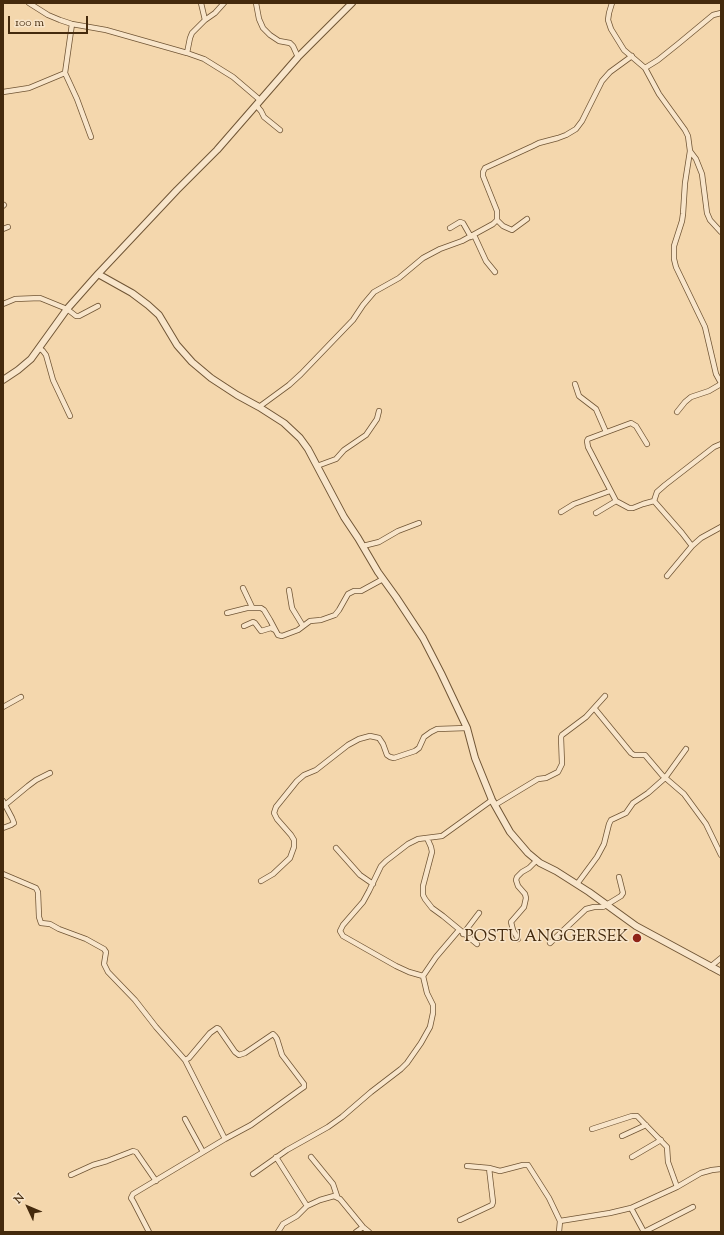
<!DOCTYPE html>
<html>
<head>
<meta charset="utf-8">
<style>
	body { margin:0 }
	#map { position:relative; width:724px; height:1235px; overflow:hidden; background:#f4d7ad; font-family:"Sorts Mill Goudy",serif }
	canvas { display:block }
	.frame { position:absolute; inset:0; border:4px solid #442a0d; pointer-events:none }
	.north { position:absolute; left:8px; top:1187px; width:40px; height:40px; -webkit-text-stroke:3px #f8e5ca; paint-order:stroke; rotate:314deg; font-size:11px; font-weight:700; line-height:16px; text-align:center; color:#442a0d }
	.north::after { content:''; display:block; margin:auto; width:14px; height:18px; background:#442a0d; clip-path:polygon(50% 0,100% 100%,50% 72%,0 100%) }
	.scale { position:absolute; left:8px; top:16px; width:80px; height:18px; box-sizing:border-box; border:2px solid #442a0d; border-top:0; padding-left:5px; font-size:12px; line-height:14px; white-space:nowrap; color:#442a0d; -webkit-text-stroke:3px #f8e5ca; paint-order:stroke }
</style>
</head>
<body>
<div id="map">
<canvas width="724" height="1235"></canvas>
<div class="frame"></div>
<div class="north">N</div>
<div class="scale">100 m</div>
</div>
<script>
const c = document.querySelector('canvas').getContext('2d');
c.lineJoin = 'round';
function poly(rows) {
  const path = new Path2D();
  for (const r of rows) {
    path.moveTo(r[0], r[1]);
    for (let i = 2; i < r.length; i += 2) path.lineTo(r[i], r[i + 1]);
  }
  return path;
}
function trace(path, color, width, dash) {
  c.strokeStyle = color;
  c.lineWidth = width;
  c.lineCap = dash ? 'butt' : 'round';
  c.setLineDash(dash || []);
  c.stroke(path);
}
function drawText(font, color, halo, rows, align = 'center') {
  c.font = font + ' "Sorts Mill Goudy",serif';
  c.lineWidth = 3;
  c.setLineDash([]);
  c.textBaseline = 'middle';
  c.strokeStyle = halo;
  c.fillStyle = color;
  for (const [text, x, y, turn = 0] of rows) {
    c.save();
    c.translate(x, y);
    c.rotate((+turn || 0) * Math.PI / 180);
    c.textAlign = isNaN(turn) ? turn : align;
    if (halo) c.strokeText(text, 0, 0);
    c.fillText(text, 0, 0);
    c.restore();
  }
}
const minor = poly([
	[29,3,48,15,60,20,72,24,106,30,187,53,204,59,233,77,260,100],
	[201,3,205,20],
	[256,3,259,19,263,28,270,35,279,41,290,43,293,46,298,57],
	[612,3,609,13,608,20,611,29,624,50,645,68,659,94,685,130,688,136,690,151,685,183,683,214,682,221,674,246,674,259,676,267,705,327,716,374,721,383],
	[187,53,190,38,192,33,205,20,215,13,224,3],
	[645,68,658,60,678,44,713,15,721,13],
	[65,73,77,99,91,137],
	[3,92,29,88,65,73,72,24],
	[256,105,261,111,264,117,280,130],
	[690,151,696,159,702,174,707,213,710,220,721,232],
	[3,206,4,205],
	[497,220,503,226,512,230,527,219],
	[450,228,460,222,463,223,471,237],
	[3,229,8,227],
	[474,235,486,261,495,272],
	[3,304,15,299,40,298,67,309,76,316,79,316,98,306],
	[39,348,43,351,46,355,53,380,70,416],
	[575,384,579,396,596,409,606,432],
	[259,407,289,385,301,374,353,320,363,305,374,292,399,278,423,258,440,249,462,241,493,224,497,220,497,211,483,176,483,172,485,168,533,146,539,143,558,138,566,135,576,129,582,121,602,81,610,72,632,56],
	[677,412,685,402,691,397,709,391,721,384],
	[647,444,636,426,631,423,588,439,587,441,588,447,616,501,629,508,633,508,643,504,654,501,657,492,665,485,714,447,721,444],
	[317,466,336,459,344,450,366,435,377,419,379,411],
	[654,501,682,533,692,546],
	[561,512,574,504,610,491],
	[596,513,616,501],
	[363,546,379,542,398,531,419,523],
	[667,576,692,546,701,538,721,527],
	[243,588,252,607],
	[289,590,292,608,303,626],
	[227,613,247,608,261,608,264,610,270,620,278,635,282,636,298,630,310,621,321,620,335,615,339,610,348,594,354,591,361,591,383,579],
	[244,626,253,622,255,623,261,631,271,628,275,630],
	[3,707,21,697],
	[595,709,631,753,634,755,645,755,662,775,684,794,706,824,721,855],
	[3,801,12,818,14,823,11,825,3,828],
	[5,805,28,786,36,780,50,773],
	[495,805,538,779,546,778,558,772,562,764,561,737,562,735,586,717,605,696],
	[427,838,431,847,432,852,423,886,423,895,425,899,432,908,443,916,477,944],
	[336,848,360,875,373,884],
	[3,874,36,888,38,892,39,917,41,923,50,924,59,929,86,939,104,949,106,952,104,964,108,972,135,1000,156,1027,185,1060,189,1058,210,1033,217,1028,219,1029,235,1052,239,1055,245,1053,273,1034,275,1036,277,1039,282,1055,304,1084,304,1087,301,1089,251,1125,225,1139,133,1194,131,1198,133,1201,149,1232],
	[261,881,273,874,290,858,294,847,294,840,291,835,277,819,274,813,276,807,297,781,304,775,316,770,348,745,359,739,370,736,379,738,383,744,387,755,390,757,394,758,415,751,419,748,424,737,431,732,437,729,467,728],
	[577,884,597,857,604,844,609,824,611,820,626,813,633,803,648,793,665,778,686,749],
	[463,934,479,913],
	[518,939,513,930,511,922,524,907,526,898,525,894,518,886,516,880,517,877,522,872,529,868,537,860],
	[550,943,586,909,594,907,603,907,621,896,623,893,619,877],
	[710,967,721,958],
	[423,976,436,957,459,930],
	[185,1060,225,1139],
	[185,1119,203,1152],
	[592,1129,632,1116,637,1116,667,1147,668,1162,677,1187],
	[622,1136,646,1125],
	[276,1157,307,1206],
	[311,1157,333,1184,337,1196],
	[632,1157,661,1140],
	[467,1166,489,1168,500,1171,523,1165,528,1165,549,1198,560,1221,559,1232],
	[253,1174,287,1150,328,1127,342,1117,371,1092,401,1069,407,1063,421,1043,430,1027,433,1013,433,1005,427,993,423,976,409,972,396,966,343,936,340,931,343,925,363,902,369,891,381,866,386,861,408,844,418,839,442,836,492,800],
	[71,1175,93,1165,107,1161,133,1151,136,1152,156,1181],
	[631,1208,644,1232,693,1207],
	[460,1220,492,1205,493,1202,489,1168],
	[560,1221,610,1213,631,1208,677,1187,701,1173,712,1170,721,1169],
	[278,1232,283,1224,297,1216,307,1206,320,1200,334,1196,340,1199,363,1227,369,1232],
	[356,1232,363,1227]
]);
const tertiary = poly([
	[98,274,132,293,148,305,159,315,177,345,192,362,211,378,237,395,259,407,284,423,300,438,308,449,344,517,358,538,378,572,396,597,423,638,441,673,467,728,475,758,492,800,510,832,528,853,540,863,556,871,589,892,636,926,721,972],
	[3,380,18,370,31,359,67,309,98,274,177,190,217,150,298,57,352,3]
]);
trace(minor, '#705535', 6);
trace(tertiary, '#705535', 8);
trace(minor, '#f8e5ca', 4.5);
trace(tertiary, '#f8e5ca', 6);
for (const [x, y, r, color] of [
	[637,938,5,"#8f2418"]
]) {
  const dot = new Path2D();
  dot.arc(x, y, r, 0, 2 * Math.PI);
  c.fillStyle = color;
  c.fill(dot);
  trace(dot, '#f8e5ca', 1.5);
}
drawText('16px', '#442a0d', '#f8e5ca', [
	["POSTU ANGGERSEK",628,938]
], 'right');
</script>
</body>
</html>
